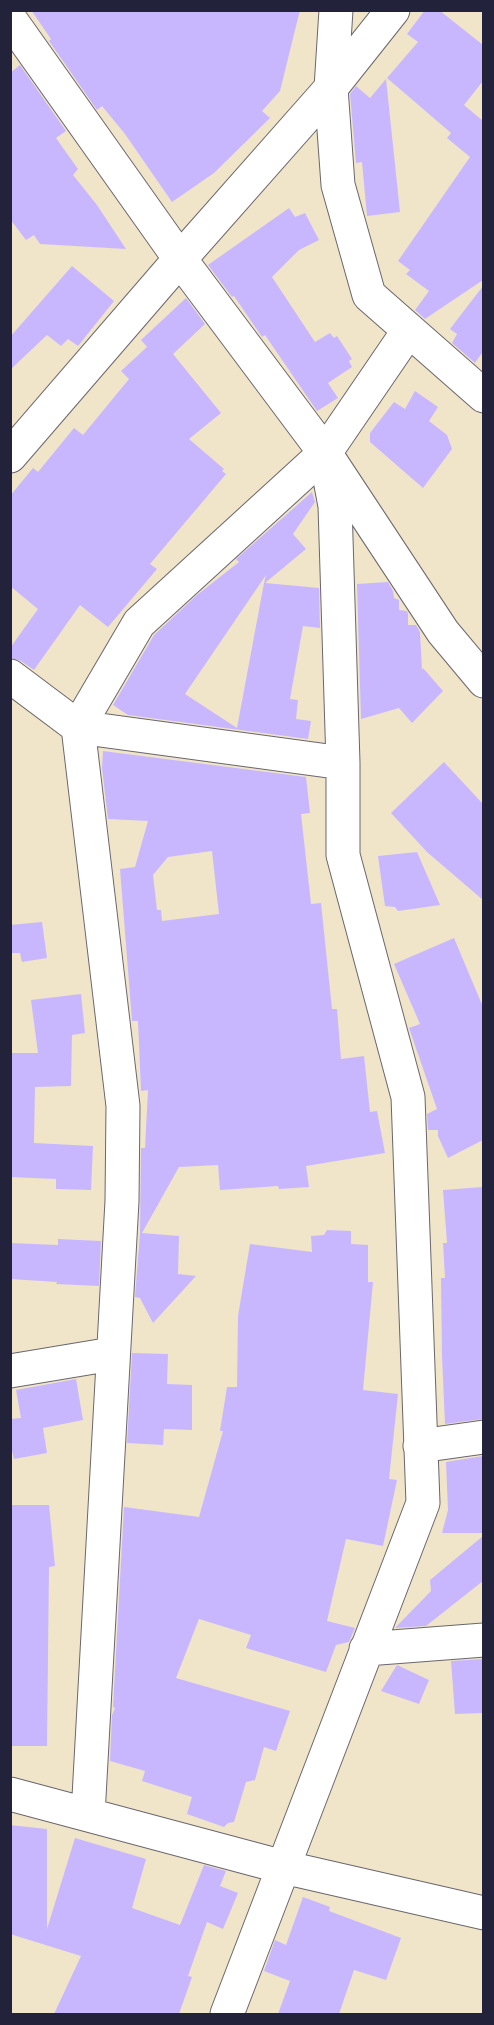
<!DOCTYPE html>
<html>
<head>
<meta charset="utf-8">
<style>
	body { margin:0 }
	#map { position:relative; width:494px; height:2025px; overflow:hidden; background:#f0e5c9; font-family:"Patrick Hand",sans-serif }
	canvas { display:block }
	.frame { position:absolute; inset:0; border:12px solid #22223b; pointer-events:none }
</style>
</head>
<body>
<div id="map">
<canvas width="494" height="2025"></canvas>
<div class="frame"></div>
</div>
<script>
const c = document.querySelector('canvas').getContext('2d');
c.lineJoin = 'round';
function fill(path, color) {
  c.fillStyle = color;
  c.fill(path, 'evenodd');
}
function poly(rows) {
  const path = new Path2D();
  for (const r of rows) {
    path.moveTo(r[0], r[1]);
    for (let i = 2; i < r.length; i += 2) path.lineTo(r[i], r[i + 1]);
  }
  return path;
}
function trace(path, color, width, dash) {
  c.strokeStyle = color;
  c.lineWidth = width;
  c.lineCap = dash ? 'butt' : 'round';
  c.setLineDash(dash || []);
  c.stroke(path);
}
fill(poly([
	[31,10,300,10,280,91,262,111,270,118,214,173,172,202,125,134,102,106,97,110,49,41,51,39],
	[425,10,439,10,483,45,483,81,464,105,483,121,483,280,425,319,415,310,429,291,406,274,410,270,398,261,470,157,447,138,451,133,387,78,418,42,407,34],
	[20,65,66,131,56,138,78,169,73,175,97,205,126,249,40,244,34,235,26,240,10,219,10,73],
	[386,79,400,212,367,216,362,162,356,163,350,94,356,86,370,98],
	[289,208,295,217,305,213,319,240,299,250,272,277,315,342,330,333,334,338,337,336,352,359,349,361,352,367,328,383,338,398,317,411,265,335,262,337,234,296,232,297,208,265],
	[72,266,114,301,78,346,68,339,61,346,47,335,10,370,10,337],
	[483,286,483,354,482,353,475,363,452,343,457,334,450,329],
	[186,298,205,324,173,354,221,413,189,439,224,469,222,471,226,474,150,564,157,569,108,627,80,605,34,670,21,661,10,658,10,648,38,609,10,586,10,496,33,468,38,472,74,428,83,435,129,379,121,371,147,347,141,340],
	[415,391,438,407,429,421,447,435,452,449,423,488,370,442,370,433,394,402,405,409],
	[312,492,315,502,293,534,306,549,265,583,319,588,320,628,303,626,290,699,298,700,296,719,311,721,308,739,128,715,113,705,154,635,197,595,239,562,236,559],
	[266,575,264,583,237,728,185,694],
	[388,582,393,591,394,598,399,600,399,610,407,611,408,614,408,625,416,625,420,632,422,670,423,668,443,691,412,723,399,708,361,719,357,584],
	[103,751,306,777,310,813,301,814,311,904,321,903,332,1009,337,1009,341,1059,364,1056,370,1112,377,1111,385,1153,306,1166,309,1187,279,1189,278,1186,220,1190,218,1165,179,1167,142,1233,179,1236,178,1274,196,1276,153,1323,140,1298,135,1297,140,1233,141,1148,145,1148,148,1090,141,1091,138,1021,132,1021,120,869,135,867,148,821,108,819,102,768],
	[212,851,219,914,162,921,161,910,157,910,153,875,168,857],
	[444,762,483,804,483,900,427,852,391,813],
	[417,852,440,905,398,911,395,907,385,906,378,856],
	[42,922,47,958,22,962,20,953,10,953,10,925],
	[454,938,483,1007,483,1140,448,1158,438,1136,438,1130,428,1130,427,1114,437,1109,409,1028,420,1024,394,964],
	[81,994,85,1033,72,1035,71,1086,35,1087,34,1143,93,1146,91,1190,56,1189,56,1179,10,1177,10,1053,38,1053,31,1000],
	[483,1187,483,1419,445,1424,442,1356,441,1278,445,1278,443,1243,447,1243,443,1190],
	[327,1230,351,1231,351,1244,368,1245,368,1282,373,1282,363,1390,398,1394,389,1479,397,1480,383,1546,346,1539,327,1621,355,1628,349,1642,336,1645,326,1672,246,1648,251,1635,199,1619,176,1678,290,1711,276,1751,264,1747,255,1780,246,1782,234,1822,228,1823,224,1827,187,1814,192,1797,142,1781,145,1771,110,1761,112,1715,115,1708,113,1707,124,1507,199,1517,223,1431,220,1431,227,1387,237,1387,238,1316,250,1244,312,1252,311,1236,324,1235],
	[58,1239,101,1241,99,1286,56,1284,57,1282,10,1279,10,1243,58,1245],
	[132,1353,168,1354,167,1384,192,1385,192,1430,164,1429,163,1445,127,1443],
	[76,1379,83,1420,43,1428,47,1453,14,1459,10,1443,10,1419,21,1418,16,1390],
	[483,1456,483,1533,442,1533,448,1510,446,1462],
	[10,1505,49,1505,55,1566,49,1567,47,1746,10,1746],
	[483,1536,483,1581,426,1626,395,1628,431,1591,430,1580],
	[483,1659,483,1713,455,1714,451,1661],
	[397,1665,429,1680,419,1704,381,1691],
	[10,1825,47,1829,47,1929,75,1838,146,1859,132,1908,180,1925,204,1865,226,1871,220,1886,238,1893,223,1929,207,1922,188,1976,192,1977,179,2014,54,2014,81,1956,10,1934],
	[303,1897,330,1907,329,1911,401,1938,386,1980,354,1970,339,2014,278,2014,290,1981,264,1971,275,1940,286,1945]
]), '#c8b7ff');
const minor = poly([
	[336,10,331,88,338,185,369,295,484,396],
	[10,19,180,259,325,453,443,632,484,681],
	[10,456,180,259,331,88,393,10],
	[10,676,78,727,343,763],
	[10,1371,112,1354],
	[420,1446,484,1437],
	[366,1649,484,1640],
	[10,1794,283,1867,484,1913],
	[88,1815,122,1201,123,1106,78,727,139,623,325,453,409,330],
	[227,2014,423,1503,408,1097,343,855,343,763,335,506,325,453]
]);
trace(minor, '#6a666d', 35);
trace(minor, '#fff', 33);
</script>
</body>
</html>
